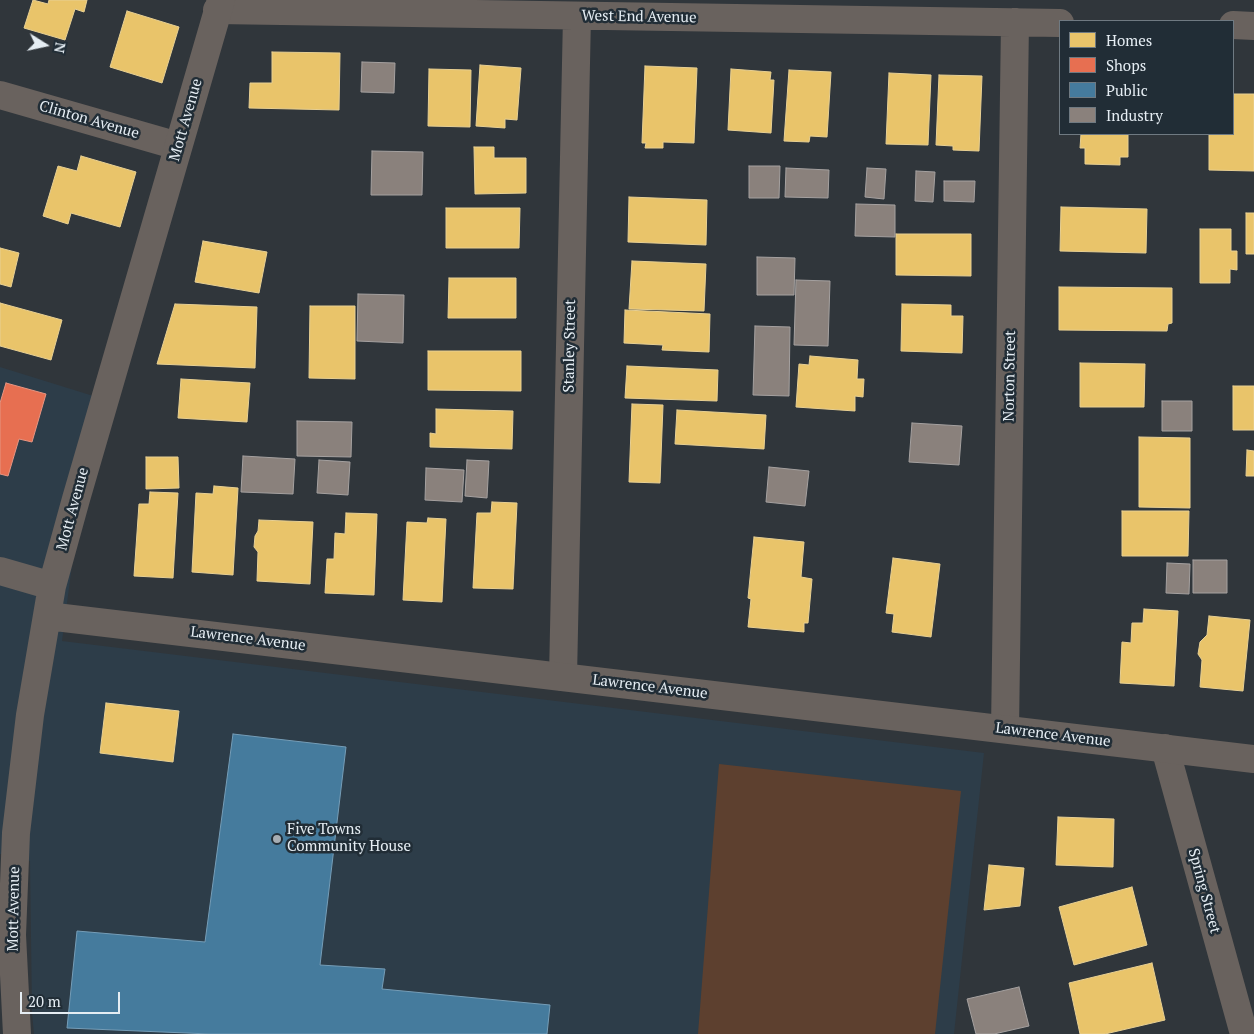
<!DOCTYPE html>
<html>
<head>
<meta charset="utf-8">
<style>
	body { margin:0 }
	#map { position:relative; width:1254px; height:1034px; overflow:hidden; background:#30363b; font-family:"PT Serif",serif }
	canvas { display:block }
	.legend { position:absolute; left:1059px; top:20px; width:175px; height:115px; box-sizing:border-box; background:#212d36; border:1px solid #6f7a82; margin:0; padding:6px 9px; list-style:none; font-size:15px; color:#e5edf3 }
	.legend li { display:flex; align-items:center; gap:10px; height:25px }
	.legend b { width:25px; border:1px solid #6f7a82 }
	.north { position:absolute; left:20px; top:20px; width:50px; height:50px; -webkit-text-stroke:4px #212d36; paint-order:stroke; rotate:100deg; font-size:14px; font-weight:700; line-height:20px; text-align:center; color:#e5edf3 }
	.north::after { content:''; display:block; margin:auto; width:18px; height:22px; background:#e5edf3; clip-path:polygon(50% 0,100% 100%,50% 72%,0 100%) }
	.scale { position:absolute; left:20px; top:992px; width:100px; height:22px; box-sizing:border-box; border:2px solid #e5edf3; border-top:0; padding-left:6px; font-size:15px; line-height:18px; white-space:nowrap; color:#e5edf3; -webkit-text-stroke:4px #212d36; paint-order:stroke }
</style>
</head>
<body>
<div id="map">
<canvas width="1254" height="1034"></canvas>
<ul class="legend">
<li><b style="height:14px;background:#e9c46a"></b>Homes</li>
<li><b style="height:14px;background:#e76f51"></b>Shops</li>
<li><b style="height:14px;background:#457b9d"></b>Public</li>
<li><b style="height:14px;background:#8a817c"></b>Industry</li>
</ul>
<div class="north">N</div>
<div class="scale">20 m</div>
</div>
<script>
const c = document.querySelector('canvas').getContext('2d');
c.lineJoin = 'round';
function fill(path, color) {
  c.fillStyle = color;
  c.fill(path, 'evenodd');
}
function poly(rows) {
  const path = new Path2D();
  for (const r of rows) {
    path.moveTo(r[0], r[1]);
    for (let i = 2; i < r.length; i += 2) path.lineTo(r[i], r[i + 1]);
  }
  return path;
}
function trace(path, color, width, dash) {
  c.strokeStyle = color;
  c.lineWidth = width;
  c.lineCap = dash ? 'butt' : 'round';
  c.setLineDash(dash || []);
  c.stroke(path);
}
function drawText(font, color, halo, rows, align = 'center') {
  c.font = font + ' "PT Serif",serif';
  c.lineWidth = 5;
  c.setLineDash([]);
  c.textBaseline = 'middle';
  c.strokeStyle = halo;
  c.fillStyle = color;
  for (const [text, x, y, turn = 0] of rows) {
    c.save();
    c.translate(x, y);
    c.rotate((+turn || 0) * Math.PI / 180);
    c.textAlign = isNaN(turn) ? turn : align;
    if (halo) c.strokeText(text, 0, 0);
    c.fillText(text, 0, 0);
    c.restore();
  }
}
fill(poly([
	[0,367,103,399,76,535,62,641,984,753,954,1034,34,1034,32,1013,30,861,0,854]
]), '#2d3d49');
fill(poly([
	[719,764,961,791,935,1034,698,1034]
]), '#5d402f');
const homes = poly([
	[33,0,48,4,49,0,87,0,84,12,75,9,65,40,24,28,33,0],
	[127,11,179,27,162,83,110,67,127,11],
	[272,52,340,53,339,110,249,108,250,83,272,83,272,52],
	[480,65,521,68,517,120,505,119,505,128,476,126,480,65],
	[645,66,697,68,694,143,663,142,663,148,645,148,646,143,642,143,645,66],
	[429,69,471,70,470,127,428,126,429,69],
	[731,69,771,72,770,80,774,80,771,133,728,130,731,69],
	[789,70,831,72,827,137,810,136,809,142,784,141,789,70],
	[889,73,931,75,928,145,886,144,889,73],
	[939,75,982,76,979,151,953,150,953,146,936,145,939,75],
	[1233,94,1254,94,1254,171,1209,170,1209,134,1233,134,1233,94],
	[1081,134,1128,134,1128,157,1120,157,1120,165,1085,164,1085,148,1080,148,1081,134],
	[474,147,494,147,494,158,526,158,526,193,475,194,474,147],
	[81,156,136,172,120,227,71,213,68,224,43,216,58,166,77,171,81,156],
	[629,197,707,200,706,245,628,242,629,197],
	[1061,207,1147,209,1146,253,1060,251,1061,207],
	[446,208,520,208,519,248,446,248,446,208],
	[1246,213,1254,213,1254,254,1246,254,1246,213],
	[1200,229,1231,229,1231,251,1237,251,1237,270,1230,269,1230,283,1200,283,1200,229],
	[896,234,971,234,971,276,896,275,896,234],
	[203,241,267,252,259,293,195,282,203,241],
	[0,248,19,253,11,287,0,284,0,248],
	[632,261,706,264,704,311,629,309,632,261],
	[449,278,516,278,516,318,448,318,449,278],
	[1059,287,1172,288,1172,323,1168,324,1167,331,1059,330,1059,287],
	[0,303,62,320,51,360,0,346,0,303],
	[175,304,257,307,255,368,157,364,175,304],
	[902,304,951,305,951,316,963,316,962,353,901,351,902,304],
	[310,306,355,306,355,379,309,378,310,306],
	[625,310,710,314,709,352,662,350,663,345,624,343,625,310],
	[428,351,521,351,521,391,428,390,428,351],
	[810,356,858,360,857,379,864,379,863,397,855,396,855,411,796,407,799,364,809,365,810,356],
	[1080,363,1145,364,1144,407,1080,407,1080,363],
	[627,366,718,370,717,401,625,398,627,366],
	[181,379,250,383,247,422,178,418,181,379],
	[1233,386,1254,386,1254,430,1233,430,1233,386],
	[632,404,663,405,660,483,629,482,632,404],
	[436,409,513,411,512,449,430,447,430,433,436,434,436,409],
	[677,410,766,415,764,449,675,444,677,410],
	[1139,437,1190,438,1190,508,1139,507,1139,437],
	[1247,450,1254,451,1254,476,1246,476,1247,450],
	[146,457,178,457,179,488,146,489,146,457],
	[214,486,238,488,233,575,192,572,196,493,213,494,214,486],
	[150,492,178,493,173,578,134,576,139,504,149,504,150,492],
	[492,502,517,503,513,589,473,588,477,513,491,513,492,502],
	[1122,511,1189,511,1188,556,1122,556,1122,511],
	[346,513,377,514,374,595,325,593,327,559,334,559,335,533,345,534,346,513],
	[428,518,446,519,442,602,403,600,407,522,427,523,428,518],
	[259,520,313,522,310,584,257,581,258,552,254,547,255,536,258,531,259,520],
	[754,537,804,542,801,577,812,579,808,623,804,623,804,632,748,627,751,599,748,598,754,537],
	[893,558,940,564,931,637,892,632,894,614,886,613,893,558],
	[1144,609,1178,611,1174,686,1120,683,1122,642,1131,643,1132,623,1143,623,1144,609],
	[1209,616,1250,620,1243,691,1200,687,1202,660,1198,654,1200,642,1207,635,1209,616],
	[106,703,179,711,173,762,100,753,106,703],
	[1058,817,1114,819,1113,867,1056,865,1058,817],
	[989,865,1024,868,1020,906,984,910,989,865],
	[1132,887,1147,945,1074,965,1059,907,1132,887],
	[1152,963,1165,1020,1105,1034,1080,1034,1069,983,1152,963]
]);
fill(homes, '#e9c46a');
trace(homes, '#e8d093', 1);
const shops = poly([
	[6,383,46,394,32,442,19,439,8,476,0,474,0,403,6,383]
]);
fill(shops, '#e76f51');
trace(shops, '#e69582', 1);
const public = poly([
	[233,734,346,747,320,965,385,969,382,989,550,1005,547,1034,210,1034,67,1028,77,931,205,942,233,734]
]);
fill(public, '#457b9d');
trace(public, '#759db7', 1);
const industry = poly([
	[362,62,395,63,394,93,361,92,362,62],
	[372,151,423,152,422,195,371,195,372,151],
	[749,166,780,166,779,198,749,198,749,166],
	[786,168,829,170,828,198,785,197,786,168],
	[867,168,886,169,884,199,865,197,867,168],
	[916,171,935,172,933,202,915,201,916,171],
	[944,181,975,181,974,202,944,201,944,181],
	[856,204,895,205,895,237,855,236,856,204],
	[757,257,795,258,794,295,757,295,757,257],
	[796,280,830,281,828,346,794,345,796,280],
	[358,294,404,295,403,343,357,341,358,294],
	[755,326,790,327,789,396,753,395,755,326],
	[1162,401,1192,401,1192,431,1162,431,1162,401],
	[297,421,352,422,351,457,297,456,297,421],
	[912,423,962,426,959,465,909,462,912,423],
	[243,456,295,459,293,494,241,492,243,456],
	[319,460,350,462,348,495,317,493,319,460],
	[467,460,489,461,487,498,465,496,467,460],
	[769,467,809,471,805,506,766,502,769,467],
	[426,468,464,470,462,502,425,500,426,468],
	[1193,560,1227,560,1227,593,1193,593,1193,560],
	[1167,563,1190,564,1189,594,1166,593,1167,563],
	[1019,987,1029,1026,994,1034,976,1034,967,999,1019,987]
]);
fill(industry, '#8a817c');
trace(industry, '#a5a1a0', 1);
trace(poly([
	[217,10,1060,23],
	[1233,25,1254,26],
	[0,95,178,146],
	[563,677,577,16],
	[1005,729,1015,22],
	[1165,748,1244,1034]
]), '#69625e', 28);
trace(poly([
	[0,571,52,586],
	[47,616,1254,759],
	[17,1034,12,935,16,833,30,715,52,586,76,499,221,0]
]), '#69625e', 28);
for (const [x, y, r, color] of [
	[277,839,5,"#a6adb3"]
]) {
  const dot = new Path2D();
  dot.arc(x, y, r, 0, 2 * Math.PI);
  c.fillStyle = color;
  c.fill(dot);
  trace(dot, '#212d36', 2);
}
drawText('15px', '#e5edf3', '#212d36', [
	["West End Avenue",639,17,1],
	["Clinton Avenue",89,120,16],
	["Mott Avenue",186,120,-74],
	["Stanley Street",570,346,-89],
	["Norton Street",1010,376,-89],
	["Mott Avenue",73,509,-75],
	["Lawrence Avenue",248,639,7],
	["Lawrence Avenue",650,687,7],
	["Lawrence Avenue",1053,735,7],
	["Spring Street",1204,891,75],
	["Mott Avenue",14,909,-89]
]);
drawText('15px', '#e5edf3', '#212d36', [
	["Five Towns",287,830],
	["Community House",287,847]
], 'left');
</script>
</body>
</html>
